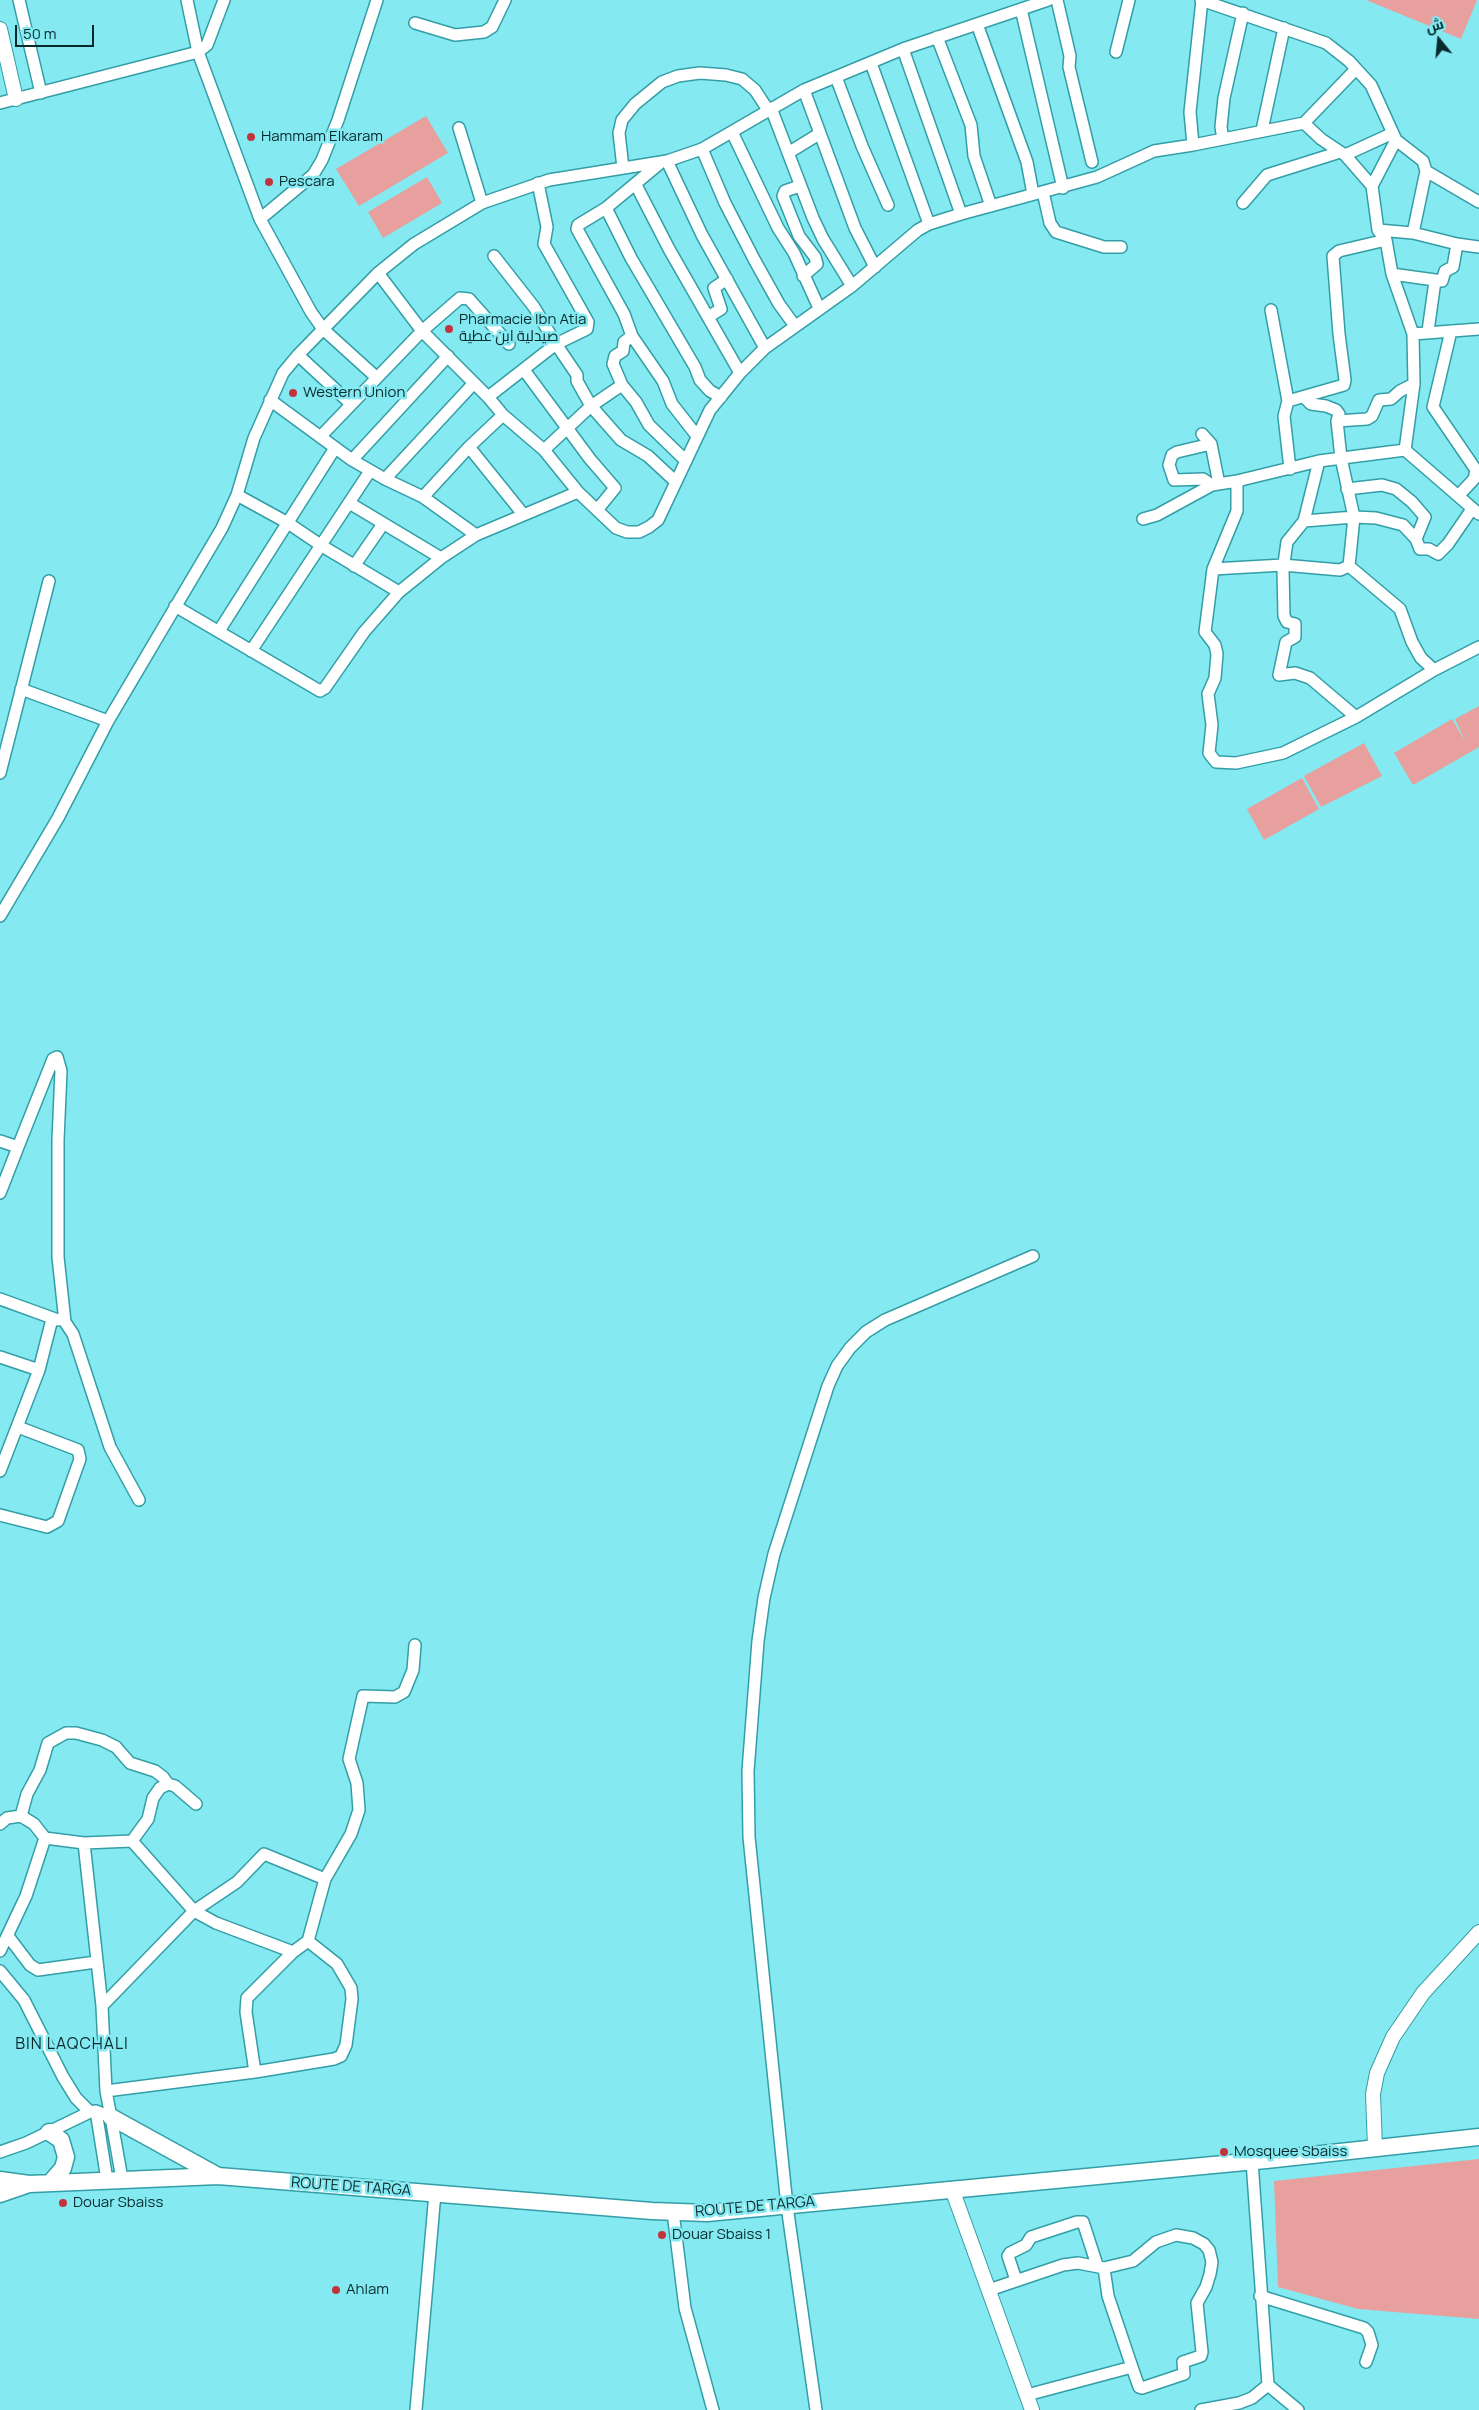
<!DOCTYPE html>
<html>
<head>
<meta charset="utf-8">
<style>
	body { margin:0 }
	#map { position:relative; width:1479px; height:2410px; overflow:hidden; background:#84e9f1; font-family:Manrope,Cairo,sans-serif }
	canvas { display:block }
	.north { position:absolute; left:1414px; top:15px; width:50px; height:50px; -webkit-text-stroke:4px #84e9f1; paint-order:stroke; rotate:343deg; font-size:14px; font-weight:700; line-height:20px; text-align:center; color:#082a2c }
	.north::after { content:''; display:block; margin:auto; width:18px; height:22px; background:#082a2c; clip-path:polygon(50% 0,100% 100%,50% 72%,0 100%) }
	.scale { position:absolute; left:15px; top:25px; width:79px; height:22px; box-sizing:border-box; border:2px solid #082a2c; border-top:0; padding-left:6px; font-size:15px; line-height:18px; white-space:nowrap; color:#082a2c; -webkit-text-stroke:4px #84e9f1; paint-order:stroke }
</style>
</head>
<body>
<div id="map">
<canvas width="1479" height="2410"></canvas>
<div class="north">ش</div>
<div class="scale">50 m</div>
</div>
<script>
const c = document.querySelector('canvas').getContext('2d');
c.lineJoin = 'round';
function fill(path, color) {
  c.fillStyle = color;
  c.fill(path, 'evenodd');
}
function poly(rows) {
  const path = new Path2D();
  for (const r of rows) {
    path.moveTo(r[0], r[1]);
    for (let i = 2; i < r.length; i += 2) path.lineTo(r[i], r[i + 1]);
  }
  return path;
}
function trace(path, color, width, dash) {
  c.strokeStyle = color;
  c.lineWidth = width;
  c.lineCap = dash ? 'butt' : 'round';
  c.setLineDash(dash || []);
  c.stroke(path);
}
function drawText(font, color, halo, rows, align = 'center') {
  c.font = font + ' Manrope,Cairo,sans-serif';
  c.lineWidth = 5;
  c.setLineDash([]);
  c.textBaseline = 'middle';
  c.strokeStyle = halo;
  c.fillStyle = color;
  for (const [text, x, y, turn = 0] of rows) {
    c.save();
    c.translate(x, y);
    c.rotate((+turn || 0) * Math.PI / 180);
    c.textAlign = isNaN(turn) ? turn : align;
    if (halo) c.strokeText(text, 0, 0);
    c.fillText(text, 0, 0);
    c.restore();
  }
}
fill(poly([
	[1366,0,1477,0,1461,39],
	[426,116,448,153,359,206,336,169],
	[427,177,442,203,383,238,368,212],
	[1479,706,1479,747,1413,785,1394,753,1452,719,1465,741,1455,719],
	[1364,743,1382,776,1321,807,1304,776],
	[1302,778,1319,809,1264,840,1247,809],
	[1479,2159,1479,2319,1358,2309,1278,2287,1274,2181]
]), '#e7a09d');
const minor = poly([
	[19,0,41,93],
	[187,0,198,52,260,219,311,312,323,329,376,377],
	[1057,0,1070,56,1069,67,1092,162],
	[1201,0,1326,43,1349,61,1371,85,1396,140,1423,161,1426,171,1479,202],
	[1021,9,1063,188],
	[415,23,455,35,484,32,492,27,505,0],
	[977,24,1027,162,1033,194],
	[937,37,971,125,974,156,991,206],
	[903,49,961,214],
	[1116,52,1129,0],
	[871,63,929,224],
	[836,77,862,146,888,205],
	[804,90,855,228,875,267],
	[0,103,198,52,207,45,224,0],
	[771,108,813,218,823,239,852,286],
	[1304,123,1356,69],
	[459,128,482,203],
	[1262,130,1284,28],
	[732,132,778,228,794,253,819,308],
	[1223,139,1221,127,1224,98,1243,13],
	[1193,145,1190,112,1202,0],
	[702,149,725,203,755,261,779,304,795,326],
	[788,153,819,134],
	[1345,155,1393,133],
	[667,161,702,235,765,348],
	[659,164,606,208,578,225,577,229,624,314,632,336,663,381,672,404,697,436],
	[623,168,619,133,622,120,635,104,662,82,678,76,700,73,726,75,742,79,755,90,768,110],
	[636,185,669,249,740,373],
	[800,186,785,191,783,196,799,236,815,257,817,264,803,276],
	[1372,186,1396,140],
	[1043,192,1050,223,1056,232,1104,247,1121,247],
	[1243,203,1267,175,1340,152],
	[606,208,631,258,695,367,700,380,710,391,721,397],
	[260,219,313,175,322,160,338,120,377,0],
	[1378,230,1413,233,1457,244,1479,247],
	[1413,233,1426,171],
	[494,256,534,307,556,344,587,329,588,322,544,244,547,227,538,183],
	[378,273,422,331,488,397,503,415,544,450,578,492,616,528,627,532,639,532,649,527,658,520,710,410,740,373,765,348,852,286,918,230,929,224,961,214,1097,177,1154,151,1193,145,1304,123,1321,139,1345,155,1372,186,1378,230,1386,240,1392,274,1413,334,1479,329],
	[1392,274,1442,281,1445,271,1453,267,1457,244],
	[1271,310,1288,401,1284,416,1290,469],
	[708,317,721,309,714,288,727,279],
	[1428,331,1435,281],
	[1451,331,1433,407,1476,470,1474,479,1459,495],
	[632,336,624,342,623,351,615,356,613,364,622,385,636,402,649,425,686,461],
	[298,355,351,404],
	[524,370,590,459,615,488,597,510],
	[488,397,556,344,577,375,577,381,591,406,621,440,648,456,676,482],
	[1305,398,1311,404,1326,406,1336,410,1339,414,1337,421,1341,458,1354,517,1349,566],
	[270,400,352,460,385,479,423,497,476,535],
	[1288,401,1344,385,1345,380,1339,334,1333,256,1339,251,1386,240],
	[1337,421,1367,419,1372,416,1379,400,1391,399,1400,391,1414,384],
	[1202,434,1211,444,1219,484],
	[321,436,422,331,460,298,469,299,509,344],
	[1211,444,1177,452,1172,455,1169,465,1174,480,1203,479,1212,485],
	[469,447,523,514],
	[544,450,591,406,622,385],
	[1405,450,1414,384,1413,334],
	[352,460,448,356],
	[1319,461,1304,521,1287,542,1283,570,1284,616,1287,622,1295,624,1295,637,1286,642,1279,675,1295,673,1310,678,1356,717],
	[385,479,474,383],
	[1237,481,1237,511,1213,569,1205,632,1215,645,1217,654,1215,678,1208,694,1212,725,1209,753,1216,762,1236,763,1283,753,1356,717,1434,670,1479,647],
	[1347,489,1382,485,1396,489,1412,502,1425,517,1416,539,1420,549,1429,549,1438,554,1448,544,1472,509],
	[237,495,288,523,322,546,399,592],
	[423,497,469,447,503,415],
	[351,504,441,558],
	[1143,519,1157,515,1212,485,1237,481,1319,461,1405,450,1479,514],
	[1304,521,1354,517,1376,518,1403,525,1416,539],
	[354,566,383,524],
	[1349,566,1400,609,1412,642,1421,658,1434,670],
	[1213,569,1283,565,1340,570,1349,566],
	[175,606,320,691,325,688,364,632,399,592,441,558,476,535,578,492],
	[219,631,335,448],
	[251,651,370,471],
	[21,689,108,721],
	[0,773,49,581],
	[0,916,58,818,108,721,222,528,237,495,254,438,283,373,298,355,378,273,414,244,482,203,549,180,667,161,702,149,804,90,903,49,1048,0],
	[0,1141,18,1147,0,1193],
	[18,1147,53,1059,57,1057,61,1071,58,1140,58,1257,65,1322,73,1334,110,1447,139,1500],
	[0,1299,58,1320],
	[0,1357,39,1370],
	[0,1471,39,1370,52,1319],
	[0,1515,47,1527,58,1521,80,1459,78,1450,18,1427],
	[21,1816,27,1794,40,1770,48,1743,66,1733,76,1733,102,1740,116,1747,130,1763,155,1771,163,1777,168,1784],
	[0,1824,7,1818,21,1816,34,1824,45,1838,26,1896,0,1951],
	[45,1838,84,1843,132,1841,194,1911,216,1923,293,1952],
	[132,1841,148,1819,153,1798,160,1788,168,1784,175,1786,196,1804],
	[8,1936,30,1965,38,1970,96,1962],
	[0,1971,24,2000,63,2077,76,2098,90,2112],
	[102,2006,194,1911,237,1882,264,1854,325,1879],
	[255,2072,246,2012,247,1998,293,1952,308,1941,325,1879,351,1834,359,1810,357,1783,349,1759,363,1696,395,1697,404,1692,413,1670,415,1645],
	[106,2091,255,2072,334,2059,341,2056,346,2045,352,1999,351,1988,337,1964,308,1941],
	[96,2111,107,2180],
	[111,2117,122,2179],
	[0,2152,26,2143,90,2112,96,2111,111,2117,106,2091,102,2006,84,1843],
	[1252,2161,1268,2385,1298,2410],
	[673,2212,685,2308,713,2410],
	[1104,2268,1108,2296,1132,2367],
	[1016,2280,1008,2256,1010,2253,1026,2245,1031,2237,1077,2222,1083,2222,1097,2265],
	[989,2290,1063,2265,1078,2263,1104,2268,1133,2261,1156,2242,1176,2235,1193,2238,1204,2244,1209,2250,1212,2262,1210,2274,1206,2287,1197,2303,1202,2352,1201,2356,1183,2362,1184,2374,1142,2388,1139,2387,1132,2367,1027,2395],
	[1260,2296,1364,2328,1368,2332,1372,2345,1366,2362],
	[416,2410,435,2193],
	[816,2410,787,2206,749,1837,748,1771,758,1641,764,1598,774,1554,828,1386,837,1366,850,1348,866,1332,885,1320,1033,1256],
	[1201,2410,1239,2403,1252,2398,1268,2385]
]);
const tertiary = poly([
	[0,29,16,99],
	[1375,2148,1373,2094,1377,2073,1393,2037,1423,1993,1479,1932],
	[952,2189,1032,2410]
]);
const secondary = poly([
	[111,2117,218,2176],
	[49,2132,61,2140,66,2157,63,2168,51,2182],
	[0,2180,29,2184,218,2176,652,2211,707,2213,1266,2160,1479,2137],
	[0,2194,29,2184]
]);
trace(minor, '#339ea6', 14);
trace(tertiary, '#339ea6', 16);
trace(secondary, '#339ea6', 19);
trace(minor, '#fff', 11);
trace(tertiary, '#fff', 14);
trace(secondary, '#fff', 16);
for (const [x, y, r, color] of [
	[251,137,5,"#c3333c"],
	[269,182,5,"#c3333c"],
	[449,329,5,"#c3333c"],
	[293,393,5,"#c3333c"],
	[1224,2152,5,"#c3333c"],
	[63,2203,5,"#c3333c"],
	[662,2235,5,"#c3333c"],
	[336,2290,5,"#c3333c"]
]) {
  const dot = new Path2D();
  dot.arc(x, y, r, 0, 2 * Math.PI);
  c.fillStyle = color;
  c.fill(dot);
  trace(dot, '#84e9f1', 2);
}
drawText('15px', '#082a2c', '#84e9f1', [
	["Hammam Elkaram",261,137],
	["Pescara",279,182],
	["Pharmacie Ibn Atia",459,320],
	["صيدلية ابن عطية",459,337],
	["Western Union",303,393],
	["Mosquee Sbaiss",1234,2152],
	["Douar Sbaiss",73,2203],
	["Douar Sbaiss 1",672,2235],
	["Ahlam",346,2290]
], 'left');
drawText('15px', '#082a2c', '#84e9f1', [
	["ROUTE DE TARGA",351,2187,4],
	["ROUTE DE TARGA",755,2207,-5]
]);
c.letterSpacing = '1px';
drawText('16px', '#082a2c', '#84e9f1', [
	["BIN LAQCHALI",72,2045]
]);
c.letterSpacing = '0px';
</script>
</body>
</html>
